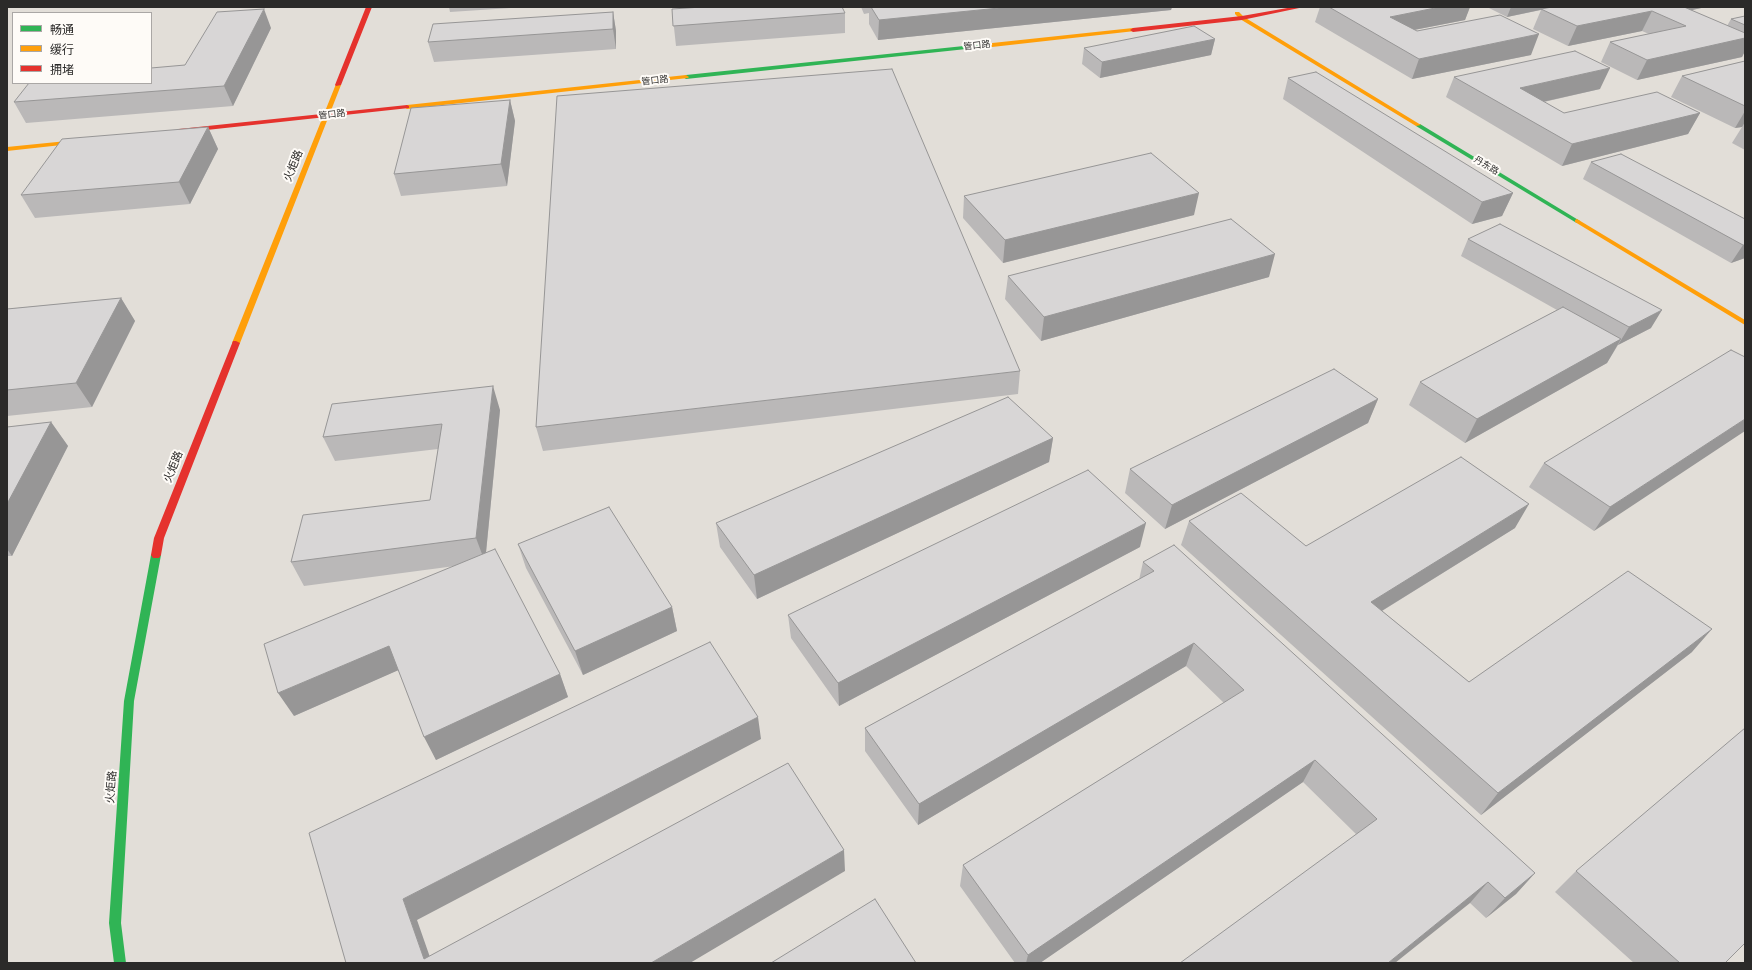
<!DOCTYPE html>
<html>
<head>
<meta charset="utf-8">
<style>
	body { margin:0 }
	#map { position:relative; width:1752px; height:970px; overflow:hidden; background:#efedeb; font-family:Roboto,"Noto Sans SC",sans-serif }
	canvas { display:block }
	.frame { position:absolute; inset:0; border:8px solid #2b2a29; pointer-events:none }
	.legend { position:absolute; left:12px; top:12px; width:140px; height:72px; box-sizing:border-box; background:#fefbf7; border:1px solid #aaa7a5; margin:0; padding:5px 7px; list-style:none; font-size:12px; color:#2b2a29 }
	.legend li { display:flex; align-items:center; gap:8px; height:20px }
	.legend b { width:20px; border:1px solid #aaa7a5 }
</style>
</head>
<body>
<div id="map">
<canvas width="1752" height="970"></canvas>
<div class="frame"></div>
<ul class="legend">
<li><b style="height:5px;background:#30b455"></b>畅通</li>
<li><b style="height:5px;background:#ff9f0a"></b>缓行</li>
<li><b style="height:5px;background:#e5322d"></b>拥堵</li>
</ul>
</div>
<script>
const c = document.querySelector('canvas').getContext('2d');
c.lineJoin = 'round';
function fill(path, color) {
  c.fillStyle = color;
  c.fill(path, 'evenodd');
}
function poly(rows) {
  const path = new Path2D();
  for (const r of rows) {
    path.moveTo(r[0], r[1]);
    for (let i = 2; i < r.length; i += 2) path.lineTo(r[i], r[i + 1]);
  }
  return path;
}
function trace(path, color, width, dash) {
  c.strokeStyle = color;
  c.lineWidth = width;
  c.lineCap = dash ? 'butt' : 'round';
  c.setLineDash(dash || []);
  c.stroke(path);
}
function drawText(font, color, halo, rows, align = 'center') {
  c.font = font + ' Roboto,"Noto Sans SC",sans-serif';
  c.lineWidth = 4;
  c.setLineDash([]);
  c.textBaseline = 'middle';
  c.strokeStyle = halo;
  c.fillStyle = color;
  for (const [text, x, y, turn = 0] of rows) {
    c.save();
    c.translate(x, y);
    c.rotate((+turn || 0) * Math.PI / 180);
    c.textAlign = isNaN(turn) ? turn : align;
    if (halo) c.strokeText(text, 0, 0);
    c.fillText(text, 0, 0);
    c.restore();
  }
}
fill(poly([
	[7,7,1745,7,1745,963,7,963],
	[13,13,151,13,151,83,13,83]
]), '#e2ded8');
fill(poly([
	[983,44,985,45,985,47,686,79,683,77,686,75,983,44],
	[1416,124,1420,124,1580,221,1577,223,1575,222,1416,126,1416,124],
	[156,551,159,552,161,555,134,701,121,923,126,963,114,963,109,923,124,701,151,555,153,552,156,551]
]), '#30b455');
fill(poly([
	[1235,12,1239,12,1244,17,1421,125,1416,126,1240,19,1235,14,1235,12],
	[1133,28,1136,30,1135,31,983,48,980,46,983,44,1133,28],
	[686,75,689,77,688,78,407,109,404,107,407,105,686,75],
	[336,84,341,85,240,343,236,345,233,345,232,343,336,84],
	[87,139,89,140,89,142,7,151,7,147,87,139],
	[1577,219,1745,320,1745,325,1575,222,1575,220,1577,219]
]), '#ff9f0a');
fill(poly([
	[366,7,372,7,341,85,336,86,335,85,366,7],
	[1293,7,1304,7,1242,20,1133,32,1130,30,1133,28,1242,16,1293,7],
	[407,105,409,106,409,108,179,133,176,131,179,129,407,105],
	[233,341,236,341,240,343,164,538,161,555,159,558,153,558,151,555,154,538,233,341]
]), '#e5322d');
fill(poly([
	[449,7,526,7,450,12],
	[861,7,1172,7,1171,10,878,40,869,24,869,13,864,14],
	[1320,7,1470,7,1465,20,1414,30,1417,31,1531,55,1412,79,1315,22],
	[1487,7,1706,7,1691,10,1727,26,1731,19,1745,16,1745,51,1742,57,1637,80,1601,62,1610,42,1649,34,1642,31,1568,46,1533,29,1541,10,1507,17],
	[672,9,845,13,845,33,676,46],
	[613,12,616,31,616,49,434,62,428,42],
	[271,28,233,106,26,123,14,102,185,65],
	[1215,39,1211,55,1100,78,1082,64,1084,48],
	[1745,61,1745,150,1732,143,1742,127,1735,128,1671,97,1682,76],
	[1454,77,1600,89,1544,102,1564,113,1700,113,1688,134,1562,166,1446,97],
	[1288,78,1513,193,1502,216,1472,224,1283,99],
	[510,100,515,121,507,186,401,196,394,174],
	[208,127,218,149,190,204,35,218,21,195],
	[1591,162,1745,219,1745,258,1731,263,1583,179],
	[964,196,1194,215,1003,263,963,218],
	[1468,239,1651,328,1618,345,1607,363,1465,443,1409,405,1420,382,1557,310,1461,256],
	[1008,276,1269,277,1041,341,1005,299],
	[121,298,135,321,92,407,7,416,7,309],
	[1745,357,1594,531,1529,487,1544,463],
	[1020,371,1018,394,543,451,536,427],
	[1378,399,1368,423,1165,529,1125,493,1130,469],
	[500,410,486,553,560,674,568,697,436,760,398,670,294,716,455,566,304,586,291,562,430,500,438,449,335,461,323,437],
	[51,422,68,446,12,556,7,556,7,427],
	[1053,438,1049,462,757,599,720,547,716,523],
	[1189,521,1306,546,1515,528,1382,611,1469,682,1692,652,1481,815,1181,545],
	[518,544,672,607,677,631,583,675,526,568],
	[1140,547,839,706,791,638,788,615],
	[1143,562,1535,873,1516,894,1486,918,1470,903,1356,834,1303,782,1040,963,1015,963,960,886,963,865,1224,703,1186,666,918,825,865,751,865,728,1139,580],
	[1576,871,1725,963,1634,963,1555,892]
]), '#bab8b8');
fill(poly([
	[1009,7,1172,7,1171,10,878,40,879,20],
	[1440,7,1470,7,1465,20,1383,36,1390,17],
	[1511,7,1554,7,1507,17],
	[1685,7,1706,7,1683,12],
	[264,9,271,28,233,106,224,86],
	[1652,11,1642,31,1568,46,1577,26],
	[613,12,616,31,616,49,613,29],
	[1539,34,1531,55,1412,79,1419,59],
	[1745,38,1745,51,1742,57,1637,80,1647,60],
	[1215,39,1211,55,1100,78,1102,62],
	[1610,68,1600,89,1511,109,1520,88],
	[510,100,515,121,507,186,501,164],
	[1745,111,1745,122,1742,127,1735,128],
	[1700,113,1688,134,1562,166,1572,144],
	[208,127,218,149,190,204,179,182],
	[1199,193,1194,215,1003,263,1005,240],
	[1513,193,1502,216,1472,224,1482,202],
	[1743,245,1745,245,1745,258,1731,263],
	[1275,254,1269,277,1041,341,1044,317],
	[121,298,135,321,92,407,76,383],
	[1662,310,1651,328,1618,345,1629,327],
	[1621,339,1607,363,1465,443,1477,419],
	[493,386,500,410,485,562,476,538],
	[1378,399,1368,423,1165,529,1172,505],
	[1745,419,1745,431,1594,531,1610,507],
	[51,422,68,446,12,556,7,549,7,504],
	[1053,438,1049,462,757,599,754,575],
	[1529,504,1515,528,1359,625,1371,602],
	[1146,523,1140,547,839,706,838,683],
	[672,607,677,631,583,675,575,651],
	[1712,629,1692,652,1481,815,1498,793],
	[1194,643,1186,666,918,825,919,804],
	[389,646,401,669,294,716,278,693],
	[560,674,568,697,436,760,424,737],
	[758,717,761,739,417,920,432,963,424,959,403,899],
	[1315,760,1303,782,1040,963,1026,963,1028,955],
	[844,850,845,871,690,963,651,963],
	[1535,873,1516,894,1486,918,1505,898],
	[1488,882,1470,903,1395,963,1388,963]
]), '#979696');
const building = poly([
	[702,7,842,7,845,13,673,26,672,9,702,7],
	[871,7,1009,7,879,20,871,7],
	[1329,7,1440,7,1390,17,1417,31,1500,15,1539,34,1419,59,1329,7],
	[1552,7,1684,7,1745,33,1745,38,1647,60,1610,42,1686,26,1652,11,1577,26,1541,9,1552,7],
	[264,9,224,86,14,102,29,83,151,83,151,68,185,65,217,12,264,9],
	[613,12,613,29,428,42,433,24,613,12],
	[1745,16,1745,25,1731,19,1745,16],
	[1194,26,1215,39,1102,62,1084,48,1194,26],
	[1575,51,1610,68,1520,88,1564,113,1657,92,1700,113,1572,144,1454,77,1575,51],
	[1745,61,1745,106,1682,76,1745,61],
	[892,69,1020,371,536,427,557,96,892,69],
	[1316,72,1513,193,1482,202,1288,78,1316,72],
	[510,100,501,164,394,174,411,108,510,100],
	[208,127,179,182,21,195,62,139,208,127],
	[1151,153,1199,193,1005,240,964,196,1151,153],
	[1621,154,1745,219,1745,245,1743,245,1591,162,1621,154],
	[1231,219,1275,254,1044,317,1008,276,1231,219],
	[1500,224,1662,310,1629,327,1468,239,1500,224],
	[121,298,76,383,7,390,7,309,121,298],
	[1563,307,1621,339,1477,419,1420,382,1563,307],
	[1731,350,1745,357,1745,419,1610,507,1544,463,1731,350],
	[1334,369,1378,399,1172,505,1130,469,1334,369],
	[493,386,476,538,291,562,303,515,430,500,442,424,323,437,332,404,493,386],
	[1008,397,1053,438,754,575,716,523,1008,397],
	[51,422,7,504,7,427,51,422],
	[1461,457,1529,504,1371,602,1469,682,1628,571,1712,629,1498,793,1189,521,1241,493,1306,546,1461,457],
	[1088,470,1146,523,838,683,788,615,1088,470],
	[609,507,672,607,575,651,518,544,609,507],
	[1174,545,1535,873,1505,898,1488,882,1388,963,1180,963,1377,819,1315,760,1028,955,963,865,1244,690,1194,643,919,804,865,728,1154,571,1143,562,1174,545],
	[495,549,560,674,424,737,389,646,278,693,264,644,495,549],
	[710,642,758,717,403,899,424,959,788,763,844,850,651,963,346,963,309,833,710,642],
	[1745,728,1745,943,1725,963,1680,963,1576,871,1745,728],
	[875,899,916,963,771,963,875,899]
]);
fill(building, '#d8d6d6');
trace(building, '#979696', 1);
drawText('9px', '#2b2a29', '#fefbf7', [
	["管口路",977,46,-6],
	["管口路",655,81,-6],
	["管口路",332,115,-6],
	["丹东路",1486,166,31]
]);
drawText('11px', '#2b2a29', '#fefbf7', [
	["火炬路",294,166,-68],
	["火炬路",174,467,-68],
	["火炬路",112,787,-86]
]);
</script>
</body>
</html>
